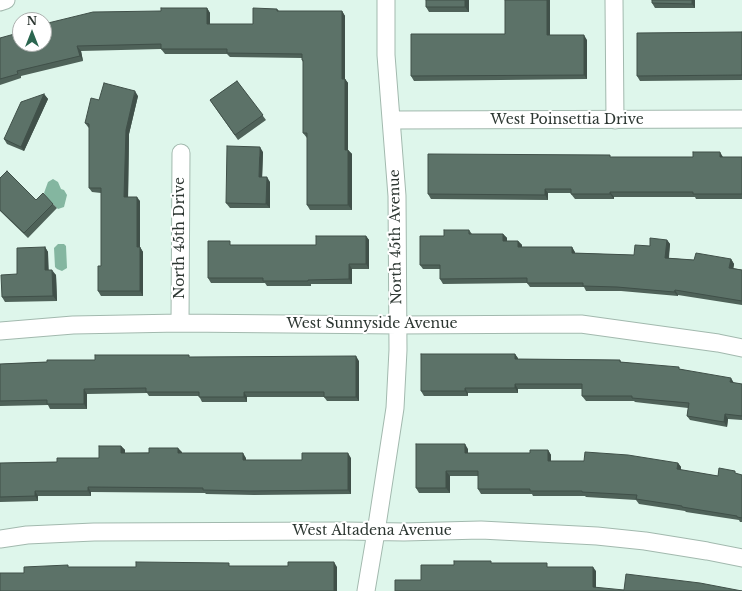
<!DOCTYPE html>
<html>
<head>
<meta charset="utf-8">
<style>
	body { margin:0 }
	#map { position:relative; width:742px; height:591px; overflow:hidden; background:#def6eb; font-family:"Libre Baskerville",serif }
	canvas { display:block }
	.north { position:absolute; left:12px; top:12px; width:40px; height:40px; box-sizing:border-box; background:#fff; border:1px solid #abafad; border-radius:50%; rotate:0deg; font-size:11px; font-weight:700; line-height:16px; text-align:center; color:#2c3631 }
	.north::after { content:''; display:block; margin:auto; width:14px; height:18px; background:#2b6650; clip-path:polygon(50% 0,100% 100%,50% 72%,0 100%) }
</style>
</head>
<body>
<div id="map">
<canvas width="742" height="591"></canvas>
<div class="north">N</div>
</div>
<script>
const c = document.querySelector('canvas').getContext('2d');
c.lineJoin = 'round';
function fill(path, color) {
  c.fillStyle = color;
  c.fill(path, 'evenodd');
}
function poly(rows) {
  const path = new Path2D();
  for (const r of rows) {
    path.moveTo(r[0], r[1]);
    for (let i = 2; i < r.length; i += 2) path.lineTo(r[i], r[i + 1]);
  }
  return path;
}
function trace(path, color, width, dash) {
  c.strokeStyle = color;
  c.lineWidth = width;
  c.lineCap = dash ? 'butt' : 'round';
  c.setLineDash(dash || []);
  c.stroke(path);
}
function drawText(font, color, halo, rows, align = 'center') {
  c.font = font + ' "Libre Baskerville",serif';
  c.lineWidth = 4;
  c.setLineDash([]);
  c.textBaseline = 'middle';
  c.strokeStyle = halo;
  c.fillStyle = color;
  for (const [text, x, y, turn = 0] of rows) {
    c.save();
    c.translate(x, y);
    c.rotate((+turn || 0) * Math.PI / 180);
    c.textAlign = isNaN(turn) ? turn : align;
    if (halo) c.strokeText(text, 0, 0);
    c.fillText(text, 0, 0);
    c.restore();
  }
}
fill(poly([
	[53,179,58,182,61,189,64,190,67,195,64,207,58,209,47,198,44,193,48,182],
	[58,244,64,244,66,246,67,268,62,271,57,269,55,267,54,248]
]), '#84b6a0');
const minor = poly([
	[614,0,615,120],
	[0,2,6,0],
	[391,120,742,119],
	[180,323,181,153],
	[0,331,73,325,180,323,398,325,581,324,718,343,742,348],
	[0,539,27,535,94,532,345,531,404,532,481,530,597,536,645,541,707,551,742,558],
	[366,591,376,532,395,408,398,350,397,196,386,55,386,0]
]);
trace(minor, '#a2b9ae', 19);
trace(minor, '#fff', 17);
fill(poly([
	[469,0,469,12,429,12,426,7],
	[550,0,550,35,587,40,587,79,414,81,411,76,505,34],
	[695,0,695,8,655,8,652,3],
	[207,8,210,13,210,24,253,24,277,9,279,11,342,11,345,16,345,79,348,83,348,150,352,154,352,210,310,210,307,205,307,138,303,133,303,62,302,60,302,58,230,57,227,54,165,54,161,49,81,51,83,61,21,76,21,78,0,85,0,38,161,11],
	[742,32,742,80,640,81,637,76],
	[237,81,266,120,238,140,210,100],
	[44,94,48,99,24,151,7,144,4,139],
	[138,96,129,134,128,197,140,201,140,247,143,252,143,296,101,296,98,291,101,266,101,193,92,192,89,188,89,128,88,127,85,123,99,100],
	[263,152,262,177,270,182,270,208,230,208,226,203],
	[612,157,742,157,742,199,696,199,695,197,614,197,614,199,575,199,571,194,571,193,548,193,548,200,431,199,428,194],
	[0,178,36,200,53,204,57,208,28,238,0,211],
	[469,230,472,234,503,234,507,238,507,241,518,241,522,245,522,247,572,247,575,253,634,255,650,246,667,240,670,244,669,258,694,260,731,259,734,264,733,268,742,270,742,305,678,295,678,296,621,291,586,291,584,287,530,287,527,283,443,284,440,279,440,269,423,269,420,265,444,236],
	[366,236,369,240,369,269,352,269,352,284,311,284,311,286,267,286,265,283,211,283,208,278,232,245,316,245],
	[45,247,48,252,48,270,56,275,57,301,5,302,2,297,17,274],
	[515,354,518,359,620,360,621,362,680,369,734,383,742,384,742,420,728,419,727,427,690,420,687,416,688,408,635,402,634,401,586,401,582,396,582,389,518,389,518,393,468,393,468,396,424,396,421,391],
	[191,357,359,361,359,401,327,401,324,397,247,397,247,402,202,402,199,396,149,396,147,393,87,394,87,409,50,409,48,405,0,406,0,364,95,360],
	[121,446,125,450,125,453,182,452,182,453,246,458,246,460,302,460,351,458,351,494,254,495,206,494,205,493,91,492,91,496,38,496,38,501,0,502,0,463,57,462,99,458],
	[468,449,468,453,530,453,548,450,551,455,551,461,678,463,681,467,681,470,718,476,737,474,742,475,742,522,740,522,739,520,686,512,685,511,639,504,636,500,586,497,585,496,533,496,532,494,481,494,478,489,478,476,450,476,450,493,419,493,416,488]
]), '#4f6259');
fill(poly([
	[465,0,469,0,469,12,465,7],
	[547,0,550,0,550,40,547,35],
	[692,0,695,0,695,8,692,4],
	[207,8,210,13,210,29,207,24],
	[342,11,345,16,345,79,348,83,348,154,345,150,342,79],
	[584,35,587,40,587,79,584,75],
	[77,46,81,51,83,61,80,56],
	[135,91,138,96,129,134,128,201,124,197,126,130],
	[44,94,48,99,24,151,21,147],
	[260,147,263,152,262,181,259,177],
	[348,150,352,154,352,210,348,205],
	[720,152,723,157,723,162,720,157],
	[267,177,270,182,270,208,266,204],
	[545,189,548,193,548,200,545,195],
	[610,192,614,197,614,199,610,194],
	[137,197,140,201,140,247,143,252,143,296,140,291,137,247],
	[503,234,507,238,507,245,503,241],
	[366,236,369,240,369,269,366,264],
	[667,240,670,244,668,262,665,258],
	[518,241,522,245,522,252,518,247],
	[45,247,48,252,49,275,45,270],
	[572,247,575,252,575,258,572,253],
	[731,259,734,264,733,272,729,268],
	[349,264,352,269,352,284,349,279],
	[52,270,56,275,57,301,53,296],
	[675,290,678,295,678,296,674,292],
	[515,354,518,358,518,364,515,359],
	[356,356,359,361,359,401,356,397],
	[731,378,734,383,730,382],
	[515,384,518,389,518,393,515,388],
	[465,388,468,393,468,396,465,391],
	[84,389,87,394,87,409,84,404],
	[244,392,247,397,247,402,244,397],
	[725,414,728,419,727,427,724,422],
	[465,444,468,449,468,458,465,453],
	[121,446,125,450,125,457,121,453],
	[178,448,182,452,182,457,178,453],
	[548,450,551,455,551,465,548,461],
	[243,453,246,458,246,465,243,460],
	[348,453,351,458,351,494,348,490],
	[678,463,681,467,680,474,677,469],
	[446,471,450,476,450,493,446,488],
	[88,487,91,492,91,496,88,491],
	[35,491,38,496,38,501,35,496],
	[334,562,337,567,337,591,334,591],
	[593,567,596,571,596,591,593,587]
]), '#405049');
const building = poly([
	[426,0,465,0,465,7,426,7,426,0],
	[505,0,547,0,547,35,584,35,584,75,411,76,411,34,505,34,505,0],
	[652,0,692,0,692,4,652,3,652,0],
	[161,8,207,8,207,24,253,24,253,8,277,9,277,11,342,11,342,79,345,79,345,150,348,150,348,205,307,205,307,133,303,133,303,60,302,60,302,54,227,53,227,49,161,49,161,44,77,46,80,56,17,71,18,74,0,79,0,38,18,33,17,30,20,30,20,44,44,44,44,24,93,12,161,11,161,8],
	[742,32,742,75,637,76,637,33,742,32],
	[237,81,263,115,235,135,210,100,237,81],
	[104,83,135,91,126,130,124,197,137,197,137,247,140,247,140,291,98,291,98,266,101,266,101,188,89,188,89,124,85,123,91,98,99,100,104,83],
	[44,94,21,147,4,139,21,102,44,94],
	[227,146,260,147,259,177,267,177,266,204,226,203,227,146],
	[693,152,720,152,720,157,742,157,742,194,693,194,693,192,610,192,610,194,571,194,571,189,545,189,545,195,428,194,428,154,610,155,610,157,693,157,693,152],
	[7,171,36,200,43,193,53,204,24,233,0,210,0,178,7,171],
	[444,230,469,230,469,234,503,234,503,241,518,241,518,247,572,247,572,253,634,255,635,245,650,246,650,238,667,240,665,258,694,260,696,253,731,259,729,268,742,270,742,301,675,290,674,292,617,287,583,286,583,283,527,283,527,278,440,279,440,265,420,265,420,236,444,236,444,230],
	[316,236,366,236,366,264,349,264,349,279,308,280,308,281,263,281,263,278,208,278,208,241,230,241,230,245,316,245,316,236],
	[45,247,45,270,52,270,53,296,2,297,1,275,17,274,17,248,45,247],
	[421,354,515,354,515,359,620,360,620,362,679,367,679,369,731,378,730,382,742,384,742,416,725,414,724,422,687,416,689,403,632,398,632,396,582,396,582,384,515,384,515,388,465,388,465,391,421,391,421,354],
	[95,355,189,355,189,357,356,356,356,397,324,397,324,392,244,392,244,397,199,397,199,392,146,392,146,388,84,389,84,404,47,404,47,400,0,401,0,364,47,362,47,360,95,360,95,355],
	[416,444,465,444,465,453,530,453,530,450,548,450,548,461,584,461,585,452,628,455,678,463,677,469,718,476,719,468,735,471,735,473,742,475,742,518,737,517,737,516,682,507,682,506,636,499,637,495,582,492,582,491,530,491,530,489,478,489,478,471,446,471,446,488,416,488,416,444],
	[99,446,121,446,121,453,149,453,149,448,178,448,178,453,243,453,243,460,302,460,302,453,348,453,348,490,250,491,203,490,203,488,88,487,88,491,35,491,35,496,0,497,0,463,57,462,57,458,99,458,99,446],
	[454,561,491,561,491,563,547,563,547,567,593,567,593,587,624,590,626,574,700,583,742,591,395,591,395,580,421,580,421,565,454,565,454,561],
	[136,562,229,563,229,566,288,566,288,562,334,562,334,591,0,591,0,573,24,573,24,567,68,565,68,567,136,567,136,562]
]);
fill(building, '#5c7268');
trace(building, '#405049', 1);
drawText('14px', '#2c3631', '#fff', [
	["West Poinsettia Drive",567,120],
	["North 45th Avenue",396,237,-91],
	["North 45th Drive",180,238,-90],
	["West Sunnyside Avenue",372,324],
	["West Altadena Avenue",372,531]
]);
</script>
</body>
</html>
